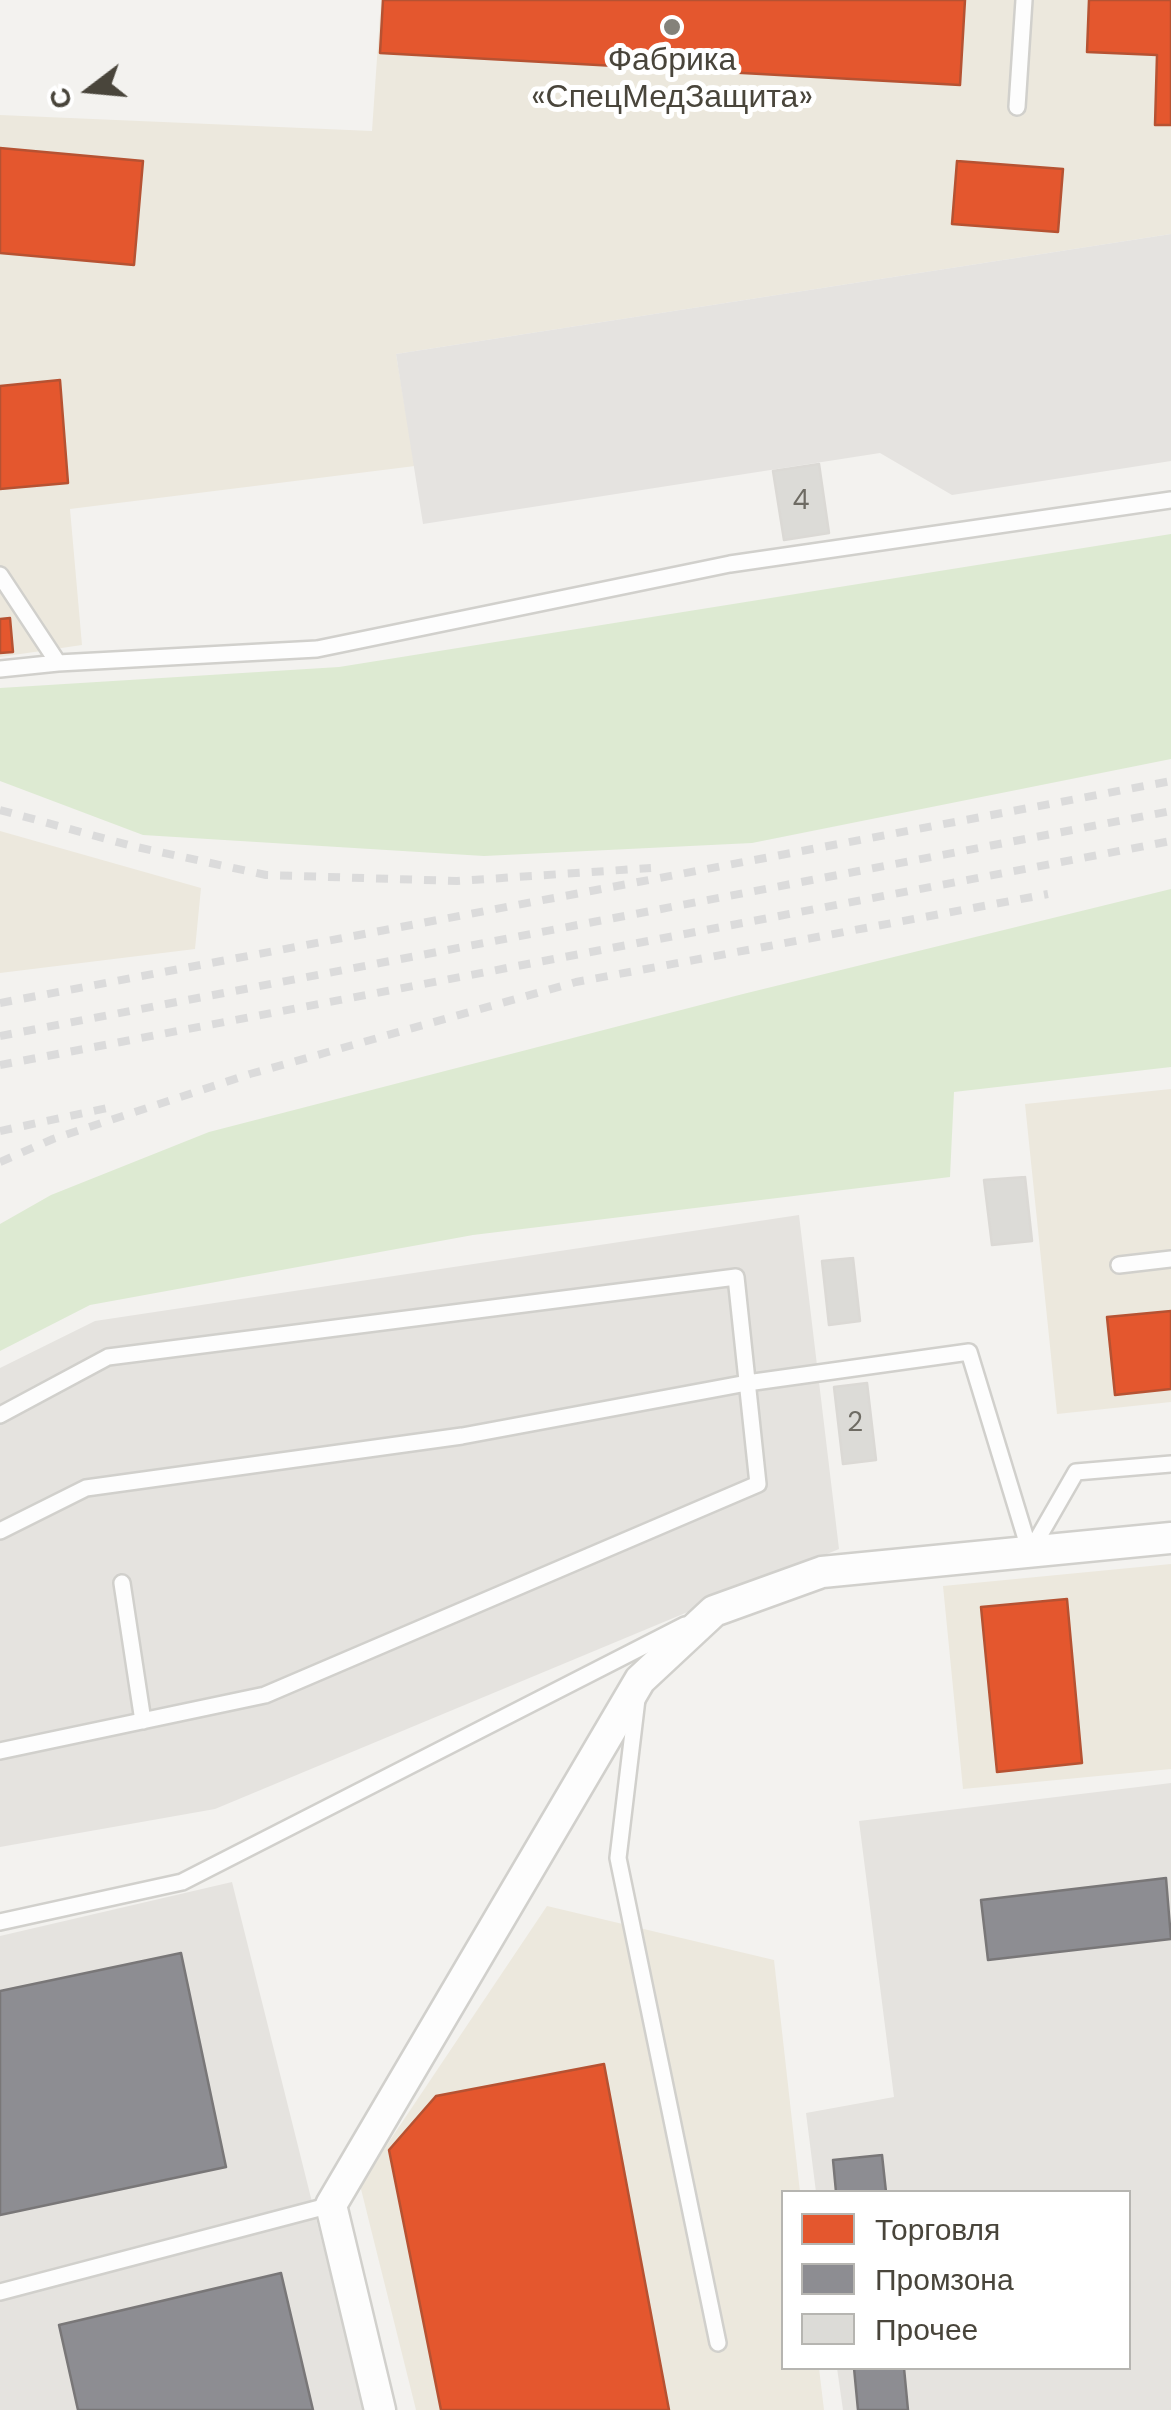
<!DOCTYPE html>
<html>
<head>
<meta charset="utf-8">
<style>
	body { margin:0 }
	#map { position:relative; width:1171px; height:2410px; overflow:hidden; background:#f3f2ef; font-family:"DM Sans",sans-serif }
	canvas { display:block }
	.legend { position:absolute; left:781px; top:2190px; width:350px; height:180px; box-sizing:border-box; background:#fff; border:2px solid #b6b5b1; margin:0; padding:12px 18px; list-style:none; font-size:30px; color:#49453b }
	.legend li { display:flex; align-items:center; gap:20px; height:50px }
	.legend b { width:50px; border:2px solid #b6b5b1 }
	.north { position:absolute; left:40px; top:40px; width:100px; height:100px; -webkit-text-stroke:8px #fff; paint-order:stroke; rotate:254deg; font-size:28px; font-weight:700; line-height:40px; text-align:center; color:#49453b }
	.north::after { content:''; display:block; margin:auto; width:35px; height:45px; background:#49453b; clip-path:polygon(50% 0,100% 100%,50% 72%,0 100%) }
</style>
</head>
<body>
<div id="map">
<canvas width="1171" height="2410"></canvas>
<ul class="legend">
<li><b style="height:28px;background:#e4572e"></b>Торговля</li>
<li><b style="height:28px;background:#8d8d92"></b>Промзона</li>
<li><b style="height:28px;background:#dcdbd7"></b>Прочее</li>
</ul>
<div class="north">С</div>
</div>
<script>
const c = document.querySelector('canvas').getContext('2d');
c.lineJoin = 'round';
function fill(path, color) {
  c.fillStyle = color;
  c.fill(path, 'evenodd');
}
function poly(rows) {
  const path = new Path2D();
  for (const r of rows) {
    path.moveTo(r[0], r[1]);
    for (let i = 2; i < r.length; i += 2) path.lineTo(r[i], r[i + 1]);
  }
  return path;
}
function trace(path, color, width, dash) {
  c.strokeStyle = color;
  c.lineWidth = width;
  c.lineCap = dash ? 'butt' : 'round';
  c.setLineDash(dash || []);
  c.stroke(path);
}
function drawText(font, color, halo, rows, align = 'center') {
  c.font = font + ' "DM Sans",sans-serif';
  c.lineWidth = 10;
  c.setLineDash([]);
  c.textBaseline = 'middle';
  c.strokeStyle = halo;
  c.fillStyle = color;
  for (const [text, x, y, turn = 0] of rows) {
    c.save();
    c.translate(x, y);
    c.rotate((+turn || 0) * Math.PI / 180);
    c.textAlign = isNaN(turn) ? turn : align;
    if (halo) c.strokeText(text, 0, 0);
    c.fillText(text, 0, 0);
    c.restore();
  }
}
fill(poly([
	[381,0,1171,0,1171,234,396,354,415,466,70,509,82,645,0,657,0,115,372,131],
	[0,831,201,888,195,949,0,973],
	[1171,1089,1171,1402,1057,1414,1025,1104],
	[1171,1564,1171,1769,963,1789,943,1586],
	[547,1906,774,1960,800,2192,784,2192,784,2368,819,2368,824,2410,416,2410,360,2185]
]), '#ece8dd');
fill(poly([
	[799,1215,839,1549,215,1809,0,1847,0,1368,95,1321],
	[1171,1783,1171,2410,843,2410,837,2368,1128,2368,1128,2192,816,2192,806,2113,894,2097,859,1821],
	[232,1882,364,2410,0,2410,0,1936]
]), '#e5e3df');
fill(poly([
	[1171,534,1171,759,752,843,484,856,143,835,0,781,0,688,339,667],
	[1171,889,1171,1067,954,1092,950,1177,473,1235,90,1305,0,1351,0,1224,51,1195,209,1132,743,994]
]), '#ddead2');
fill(poly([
	[1171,234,1171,461,952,495,880,453,423,524,396,354]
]), '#e5e3e0');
const shops = poly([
	[383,0,965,0,960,85,380,53,383,0],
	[1089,0,1171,0,1171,125,1155,125,1157,55,1087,52,1089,0],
	[0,148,143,161,134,265,0,253,0,148],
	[957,161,1063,169,1058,232,952,224,957,161],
	[60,380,68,483,0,489,0,386,60,380],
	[10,618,13,652,0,653,0,619,10,618],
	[1171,1311,1171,1389,1115,1395,1107,1317,1171,1311],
	[1067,1599,1082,1763,997,1772,981,1607,1067,1599],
	[604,2064,669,2410,441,2410,389,2150,436,2096,604,2064]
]);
fill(shops, '#e4572e');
trace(shops, '#b65232', 2.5);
const industry = poly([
	[1166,1878,1171,1939,988,1960,981,1900,1166,1878],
	[181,1953,226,2167,0,2215,0,1991,181,1953],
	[882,2155,886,2192,836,2192,833,2160,882,2155],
	[281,2273,313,2410,78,2410,59,2325,281,2273],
	[854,2368,904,2368,908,2410,858,2410,854,2368]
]);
fill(industry, '#8d8d92');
trace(industry, '#797778', 2.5);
const building = poly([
	[819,464,829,533,784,540,773,471,819,464],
	[1025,1177,1032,1241,992,1245,984,1180,1025,1177],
	[853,1258,860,1321,829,1325,822,1261,853,1258],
	[867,1383,876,1460,843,1464,834,1387,867,1383]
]);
fill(building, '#dcdbd7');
trace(building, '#dbd9d5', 2.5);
const lane = poly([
	[1017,107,1024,0],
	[0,575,58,663,317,649,730,564,1171,500],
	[0,669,58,663],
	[1119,1265,1171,1259],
	[0,1415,108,1357,736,1277,758,1484,265,1695,0,1751],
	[0,1531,86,1488,462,1436,747,1383,969,1352,1030,1552],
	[1030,1552,1076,1472,1171,1464],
	[122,1583,143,1721],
	[637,1699,618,1858,718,2343],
	[0,1922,182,1882,685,1625],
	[0,2292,331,2205]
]);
const street = poly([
	[380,2410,331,2205,640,1680,714,1611,822,1572,1171,1538]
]);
trace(lane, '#d1d0cc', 20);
trace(street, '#d1d0cc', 35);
trace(lane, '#fdfdfd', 15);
trace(street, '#fdfdfd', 30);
trace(poly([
	[0,810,132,846,266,875,457,881,651,868],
	[0,1003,1171,781],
	[0,1036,1171,811],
	[0,1065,1171,841],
	[0,1131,112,1107],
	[0,1162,53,1139,250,1074,576,982,1048,894]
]), '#dbdbdb', 8, [12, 12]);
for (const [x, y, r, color] of [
	[672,27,10,"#84827a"]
]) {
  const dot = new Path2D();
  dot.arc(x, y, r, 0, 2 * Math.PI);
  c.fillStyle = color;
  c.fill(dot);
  trace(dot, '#fff', 4);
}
drawText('28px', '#6e6b63', null, [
	["4",801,502],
	["2",855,1424]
]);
drawText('32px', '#49453b', '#fff', [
	["Фабрика",672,62],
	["«СпецМедЗащита»",672,99]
]);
</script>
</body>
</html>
